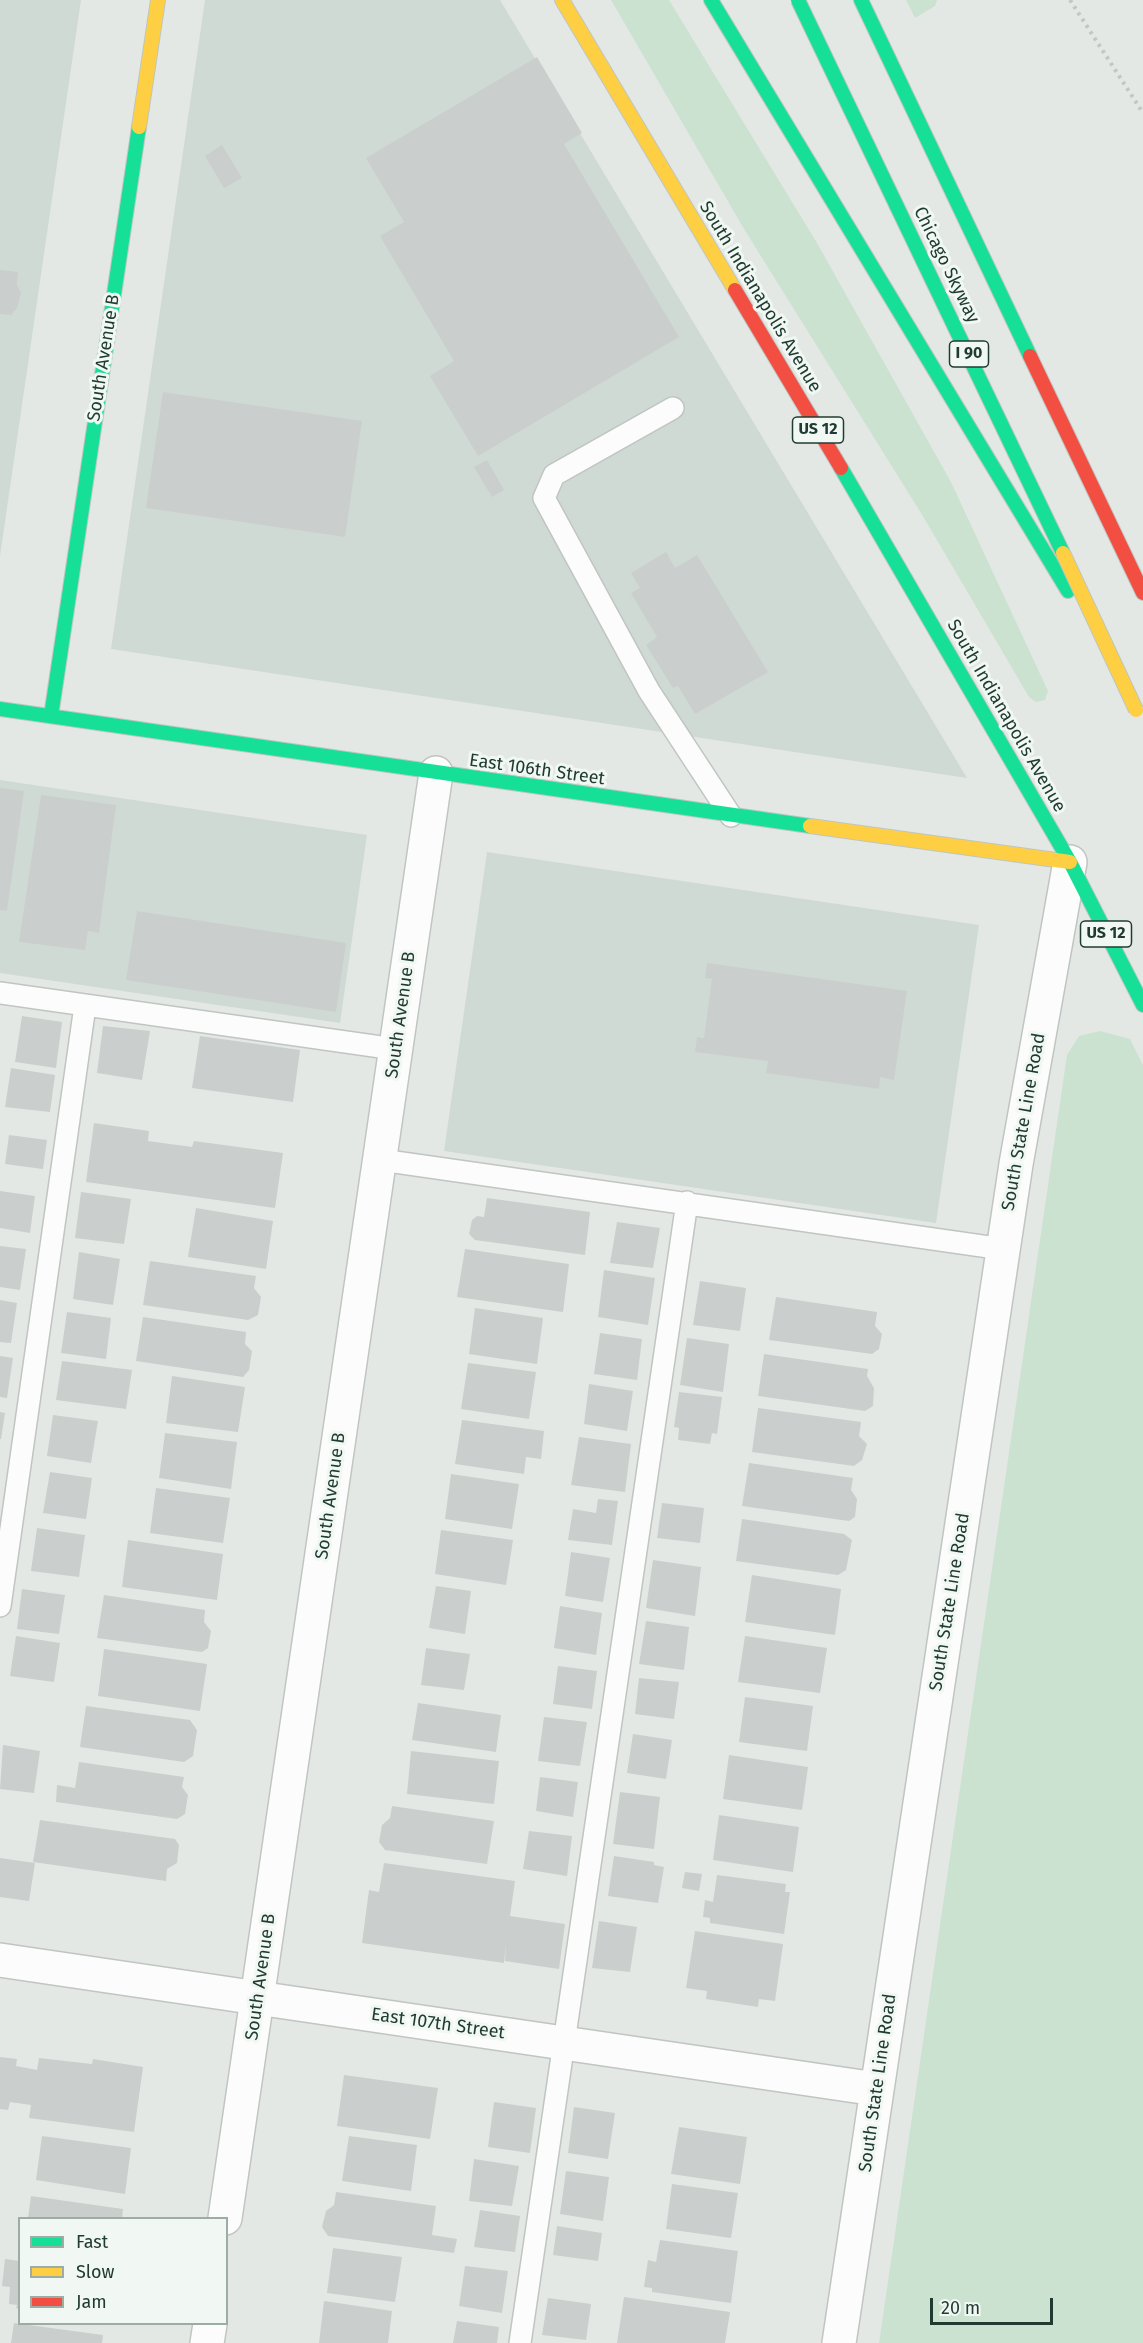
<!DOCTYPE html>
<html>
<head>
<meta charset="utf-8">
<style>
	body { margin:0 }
	#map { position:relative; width:1143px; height:2343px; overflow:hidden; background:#e3e8e5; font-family:"Fira Sans",sans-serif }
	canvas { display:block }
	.legend { position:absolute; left:18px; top:2217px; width:210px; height:108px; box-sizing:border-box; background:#f1f8f3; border:2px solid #9dada6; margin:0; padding:8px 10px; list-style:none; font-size:18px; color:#203c32 }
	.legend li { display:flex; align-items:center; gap:12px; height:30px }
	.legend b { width:30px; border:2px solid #9dada6 }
	.scale { position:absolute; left:930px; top:2298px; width:123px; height:27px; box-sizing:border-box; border:3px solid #203c32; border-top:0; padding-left:8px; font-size:18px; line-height:21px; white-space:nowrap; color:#203c32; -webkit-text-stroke:4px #f1f8f3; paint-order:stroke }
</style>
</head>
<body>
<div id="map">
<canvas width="1143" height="2343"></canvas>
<ul class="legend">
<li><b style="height:8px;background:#16e098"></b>Fast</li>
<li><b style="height:8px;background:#ffcf43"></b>Slow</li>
<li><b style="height:8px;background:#f24e42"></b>Jam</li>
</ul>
<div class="scale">20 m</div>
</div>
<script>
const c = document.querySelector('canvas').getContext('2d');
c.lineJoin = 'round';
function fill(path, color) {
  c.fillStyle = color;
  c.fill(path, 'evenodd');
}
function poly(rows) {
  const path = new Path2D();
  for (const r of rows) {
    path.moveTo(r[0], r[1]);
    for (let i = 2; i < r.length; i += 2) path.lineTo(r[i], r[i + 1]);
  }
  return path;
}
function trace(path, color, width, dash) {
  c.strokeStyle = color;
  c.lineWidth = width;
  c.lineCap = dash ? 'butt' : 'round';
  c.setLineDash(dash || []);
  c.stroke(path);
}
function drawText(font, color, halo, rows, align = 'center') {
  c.font = font + ' "Fira Sans",sans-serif';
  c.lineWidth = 6;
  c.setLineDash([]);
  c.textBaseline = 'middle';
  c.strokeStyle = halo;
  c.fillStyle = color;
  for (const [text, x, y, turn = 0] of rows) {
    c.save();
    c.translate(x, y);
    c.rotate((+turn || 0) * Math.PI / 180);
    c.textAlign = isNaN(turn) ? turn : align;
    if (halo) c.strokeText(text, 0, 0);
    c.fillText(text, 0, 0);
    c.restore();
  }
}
fill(poly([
	[0,0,81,0,0,556],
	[205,0,500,0,967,778,111,649],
	[0,780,367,835,340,1023,0,973],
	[487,852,979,925,936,1223,444,1151]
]), '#d0dad5');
fill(poly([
	[611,0,669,0,817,243,951,482,1048,691,1045,700,1036,702,1029,697,924,518,744,229],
	[906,0,937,0,935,6,915,18],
	[1100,1031,1130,1039,1143,1065,1143,2343,879,2343,1067,1055,1079,1036]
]), '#cbe2d0');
fill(poly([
	[537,57,582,133,564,144,679,337,478,456,430,376,454,361,380,236,404,222,366,158],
	[222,145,242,178,224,188,205,156],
	[0,270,18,272,17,285,21,293,17,308,11,315,0,314],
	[163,392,362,421,345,537,146,508],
	[487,460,504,490,492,497,474,467],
	[666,552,675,568,697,555,768,672,695,714,678,686,673,688,646,645,657,637,631,593,640,588,631,573],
	[0,788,24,791,7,911,0,910],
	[41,795,116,805,99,933,88,931,85,950,19,942],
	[137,911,346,943,336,1012,126,980],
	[707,963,907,991,894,1080,880,1077,879,1089,766,1073,768,1061,695,1052,697,1037,704,1038,712,979,705,978],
	[22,1016,62,1022,56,1068,15,1062],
	[103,1026,150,1031,142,1080,97,1073],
	[200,1036,300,1050,293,1102,192,1088],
	[11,1068,55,1075,50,1112,5,1107],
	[94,1123,149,1131,148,1141,192,1147,194,1141,283,1153,275,1208,86,1182],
	[9,1135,47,1140,43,1169,5,1164],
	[0,1191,35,1196,30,1233,0,1228],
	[81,1192,131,1199,124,1244,75,1238],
	[487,1198,590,1212,585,1255,475,1240,469,1234,472,1220,477,1216,484,1217],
	[196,1208,273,1221,266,1269,188,1257],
	[617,1222,660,1228,653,1268,610,1263],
	[0,1246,26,1249,20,1290,0,1287],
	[465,1249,569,1264,563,1312,457,1297],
	[79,1252,120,1259,113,1305,73,1299],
	[150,1261,256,1276,254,1288,261,1297,258,1315,248,1320,143,1305],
	[604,1270,655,1278,648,1325,598,1317],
	[700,1281,746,1288,740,1331,693,1325],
	[776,1297,877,1312,875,1326,882,1334,879,1349,872,1354,769,1340],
	[0,1300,17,1303,11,1343,0,1342],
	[475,1308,543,1318,537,1364,469,1354],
	[67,1312,111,1318,106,1359,61,1353],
	[143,1317,246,1332,245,1344,252,1351,249,1370,243,1377,136,1361],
	[600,1333,642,1339,637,1380,594,1374],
	[687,1338,729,1344,723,1392,680,1385],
	[764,1354,868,1369,867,1376,874,1388,873,1406,865,1411,758,1396],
	[0,1356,13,1358,7,1398,0,1397],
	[62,1361,132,1370,126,1409,56,1400],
	[468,1363,536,1372,529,1419,461,1409],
	[172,1376,245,1387,238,1432,166,1423],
	[589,1384,633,1391,627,1431,584,1424],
	[679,1392,722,1397,717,1434,712,1433,710,1444,678,1440,679,1428,674,1427],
	[758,1408,861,1422,859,1436,867,1444,862,1460,854,1466,752,1452],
	[0,1412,5,1413,1,1439,0,1439],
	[53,1415,98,1421,91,1463,47,1456],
	[462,1420,544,1431,541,1459,526,1457,524,1474,455,1464],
	[165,1433,237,1442,231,1489,159,1478],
	[579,1437,631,1444,625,1492,571,1485],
	[749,1463,853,1478,851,1490,857,1499,855,1517,849,1521,742,1506],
	[50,1472,92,1478,86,1519,43,1513],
	[451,1474,519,1484,512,1529,445,1519],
	[156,1488,230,1498,223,1543,150,1533],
	[598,1499,618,1501,612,1545,568,1540,573,1509,596,1513],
	[662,1503,704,1508,700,1543,657,1538],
	[742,1519,844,1534,852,1540,846,1570,838,1575,736,1561],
	[37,1528,85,1535,79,1577,31,1571],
	[441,1530,513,1540,506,1585,435,1574],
	[128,1540,223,1554,217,1600,122,1587],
	[571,1552,610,1558,603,1602,565,1596],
	[653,1560,701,1567,695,1616,646,1608],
	[752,1575,841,1589,835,1635,745,1622],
	[436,1586,471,1591,465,1634,429,1628],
	[22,1589,65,1595,59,1634,17,1629],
	[104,1595,205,1610,204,1622,211,1631,208,1648,202,1652,97,1638],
	[560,1606,602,1613,596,1655,554,1648],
	[646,1621,689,1627,684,1670,639,1664],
	[16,1636,60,1643,54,1682,10,1676],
	[745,1636,827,1648,820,1693,738,1682],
	[426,1648,470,1654,464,1690,421,1685],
	[104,1649,207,1664,200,1711,98,1696],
	[558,1666,597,1671,592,1709,553,1704],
	[639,1678,679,1682,674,1719,635,1714],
	[745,1697,813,1706,807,1751,739,1742],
	[418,1703,501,1715,496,1752,412,1740],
	[86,1706,190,1720,197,1730,193,1756,184,1762,80,1747],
	[544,1717,587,1722,580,1766,538,1761],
	[633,1734,672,1740,666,1779,627,1773],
	[3,1745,40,1751,34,1793,0,1789],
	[411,1751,499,1761,494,1804,407,1794],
	[729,1755,808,1767,802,1810,723,1799],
	[79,1762,184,1777,182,1787,188,1795,185,1814,177,1819,56,1802,57,1785,75,1788],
	[540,1777,578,1782,573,1817,536,1811],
	[620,1792,660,1797,654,1849,613,1844],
	[392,1806,494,1821,487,1864,385,1850,379,1842,382,1825,390,1818],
	[719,1815,799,1827,793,1872,713,1860],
	[40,1820,175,1839,179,1845,177,1863,167,1869,166,1881,33,1862],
	[529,1831,572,1836,567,1876,523,1869],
	[614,1856,654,1862,654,1865,664,1867,658,1903,608,1896],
	[0,1858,35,1863,29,1901,0,1897],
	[384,1863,515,1881,510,1916,565,1924,559,1969,505,1961,506,1944,504,1963,362,1943,369,1890,379,1892],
	[685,1872,702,1874,699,1891,682,1888],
	[717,1875,786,1884,785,1892,790,1892,784,1934,710,1923,710,1918,703,1917,705,1900,713,1902],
	[599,1921,637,1927,630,1972,592,1968],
	[695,1931,783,1944,775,2001,759,1999,758,2007,706,1999,707,1991,686,1988],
	[0,2057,17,2059,16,2066,37,2070,39,2058,92,2064,93,2059,143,2067,134,2132,29,2118,31,2105,10,2102,8,2110,0,2109],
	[344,2075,438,2088,430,2139,337,2126],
	[494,2102,536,2108,530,2153,488,2147],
	[574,2107,615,2113,608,2159,568,2153],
	[679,2127,747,2137,740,2184,671,2174],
	[42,2136,131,2148,125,2194,36,2180],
	[349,2136,417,2145,411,2191,342,2181],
	[474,2159,519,2166,512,2206,469,2201],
	[566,2171,609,2177,603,2221,560,2214],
	[672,2184,738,2193,731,2238,666,2229],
	[336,2192,436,2206,432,2235,457,2239,454,2253,328,2236,322,2227,326,2211,334,2205],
	[31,2196,123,2209,122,2218,28,2218],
	[480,2210,520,2216,515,2252,474,2247],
	[557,2226,602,2233,598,2261,553,2255],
	[660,2240,738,2251,731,2303,652,2292,652,2288,644,2287,648,2260,656,2262],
	[333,2248,402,2257,395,2302,327,2293],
	[5,2259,20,2261,20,2309,16,2308,17,2305,9,2304,10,2287,2,2286],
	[465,2266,508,2271,502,2313,459,2306],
	[624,2297,730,2312,725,2343,617,2343],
	[548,2298,591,2304,586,2340,542,2335],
	[324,2301,392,2311,388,2343,319,2343],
	[457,2321,499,2327,497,2343,453,2343],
	[14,2323,103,2335,102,2343,11,2343]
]), '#cacfcd');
const lane = poly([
	[673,408,554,475,544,498,649,691,731,816],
	[0,993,395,1049],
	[381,1160,1003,1249],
	[0,1606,85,1006],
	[520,2343,687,1202]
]);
const street = poly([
	[0,1960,876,2089],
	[225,2218,436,773],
	[207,2343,210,2324],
	[839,2343,1016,1164,1070,862]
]);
const fast = poly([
	[711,0,1068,591],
	[861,0,1030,356],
	[841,468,1070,862,1143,1005],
	[0,709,810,826],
	[51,716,139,127]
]);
const slow = poly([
	[562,0,735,290],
	[139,127,158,0],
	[810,826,1070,862]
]);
const jam = poly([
	[735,290,841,468],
	[1030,356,1143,593]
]);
trace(lane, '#c0c5c2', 24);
trace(street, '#c0c5c2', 36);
trace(fast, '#bec6c2', 16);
trace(slow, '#bec6c2', 16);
trace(jam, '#bec6c2', 16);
trace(poly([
	[1070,0,1143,113]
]), '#c0c8c5', 4, [3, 4.5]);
trace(lane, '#fbfcfb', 21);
trace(street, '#fbfcfb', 33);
trace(fast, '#16e098', 14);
trace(slow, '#ffcf43', 14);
trace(jam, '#f24e42', 14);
const fastBridge = poly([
	[798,0,1063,553]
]);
const slowBridge = poly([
	[1063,553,1136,710]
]);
trace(fastBridge, '#bbc5c1', 16, []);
trace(slowBridge, '#bbc5c1', 16, []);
trace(fastBridge, '#16e098', 14);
trace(slowBridge, '#ffcf43', 14);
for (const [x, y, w] of [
	[969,354,39],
	[818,430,51],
	[1106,934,51]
]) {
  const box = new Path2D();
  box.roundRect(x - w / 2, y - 13, w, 26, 4.5);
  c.fillStyle = '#f1f8f3';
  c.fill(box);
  trace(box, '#203c32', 1.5);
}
drawText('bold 16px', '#203c32', null, [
	["I 90",969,354],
	["US 12",818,430],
	["US 12",1106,934]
]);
drawText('18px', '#203c32', '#f1f8f3', [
	["Chicago Skyway",946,265,64],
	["South Indianapolis Avenue",760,297,59],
	["South Avenue B",104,358,-81],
	["South Indianapolis Avenue",1006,716,60],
	["East 106th Street",537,770,8],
	["South Avenue B",401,1015,-82],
	["South State Line Road",1024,1122,-80],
	["South Avenue B",331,1496,-82],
	["South State Line Road",950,1602,-81],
	["South Avenue B",261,1977,-82],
	["East 107th Street",438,2024,8],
	["South State Line Road",878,2083,-82]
]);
</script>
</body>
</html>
